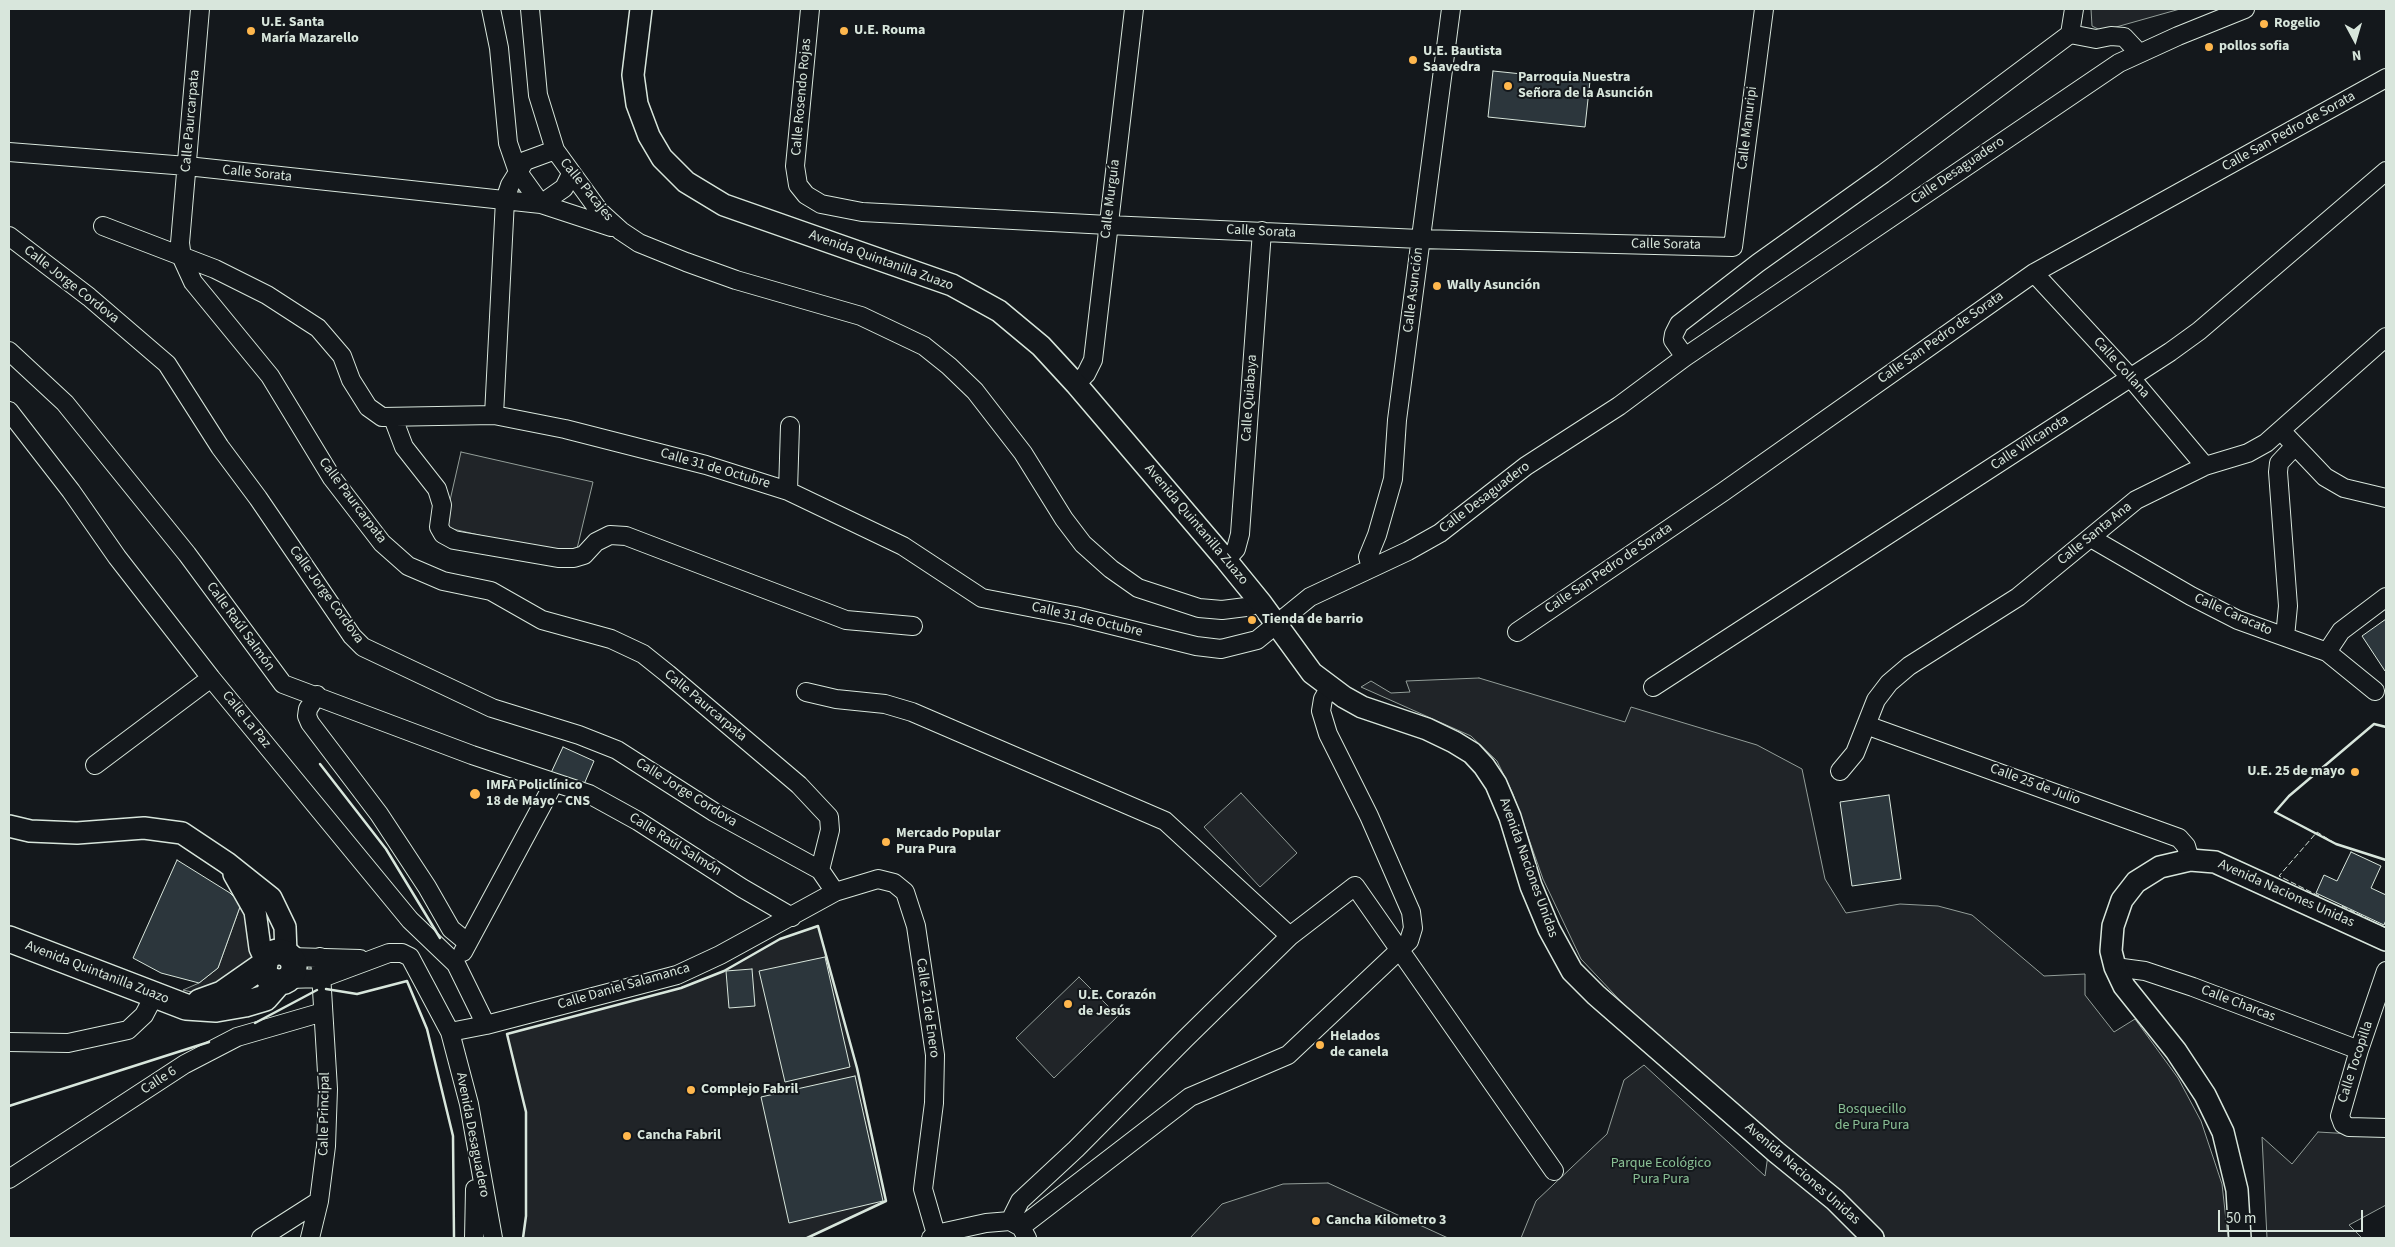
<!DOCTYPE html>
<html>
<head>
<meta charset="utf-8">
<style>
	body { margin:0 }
	#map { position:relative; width:2395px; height:1247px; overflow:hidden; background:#14181c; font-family:"Source Sans 3",sans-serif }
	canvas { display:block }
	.frame { position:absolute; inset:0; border:10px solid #d8e6dc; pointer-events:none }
	.north { position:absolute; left:2330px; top:15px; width:50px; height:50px; -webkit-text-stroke:4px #14181c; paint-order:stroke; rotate:174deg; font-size:14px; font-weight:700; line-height:20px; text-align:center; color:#d8e6dc }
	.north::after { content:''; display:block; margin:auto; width:18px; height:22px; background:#d8e6dc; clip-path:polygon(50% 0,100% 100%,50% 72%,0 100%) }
	.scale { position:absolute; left:2218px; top:1210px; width:145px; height:22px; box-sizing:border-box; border:2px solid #d8e6dc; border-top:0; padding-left:6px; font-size:15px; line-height:18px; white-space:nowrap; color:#d8e6dc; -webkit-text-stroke:4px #14181c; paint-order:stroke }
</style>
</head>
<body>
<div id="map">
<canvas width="2395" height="1247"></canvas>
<div class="frame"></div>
<div class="north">N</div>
<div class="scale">50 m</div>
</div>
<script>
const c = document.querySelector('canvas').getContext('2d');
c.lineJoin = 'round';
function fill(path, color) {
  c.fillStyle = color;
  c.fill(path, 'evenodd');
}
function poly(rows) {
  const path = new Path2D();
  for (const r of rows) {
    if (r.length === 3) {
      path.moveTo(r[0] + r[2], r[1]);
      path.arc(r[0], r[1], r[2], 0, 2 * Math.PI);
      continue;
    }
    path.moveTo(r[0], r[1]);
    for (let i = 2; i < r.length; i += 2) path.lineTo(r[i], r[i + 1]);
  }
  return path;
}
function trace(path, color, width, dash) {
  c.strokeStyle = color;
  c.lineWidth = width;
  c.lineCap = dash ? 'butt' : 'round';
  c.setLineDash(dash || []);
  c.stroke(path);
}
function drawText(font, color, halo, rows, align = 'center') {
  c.font = font + ' "Source Sans 3",sans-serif';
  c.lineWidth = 4;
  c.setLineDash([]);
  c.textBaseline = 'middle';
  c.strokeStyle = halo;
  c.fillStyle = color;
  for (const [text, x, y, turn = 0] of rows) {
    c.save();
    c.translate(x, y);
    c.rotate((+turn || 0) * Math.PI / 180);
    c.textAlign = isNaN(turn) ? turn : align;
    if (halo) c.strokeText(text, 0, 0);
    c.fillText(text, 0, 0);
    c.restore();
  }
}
const green = poly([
	[2091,9,2180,9,2102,31,2092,26,2091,9],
	[461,452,593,482,575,557,444,527,461,452],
	[1479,678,1625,722,1631,707,1757,745,1802,769,1825,879,1846,913,1900,904,1938,906,1972,915,2044,976,2085,974,2085,995,2114,1032,2135,1019,2178,1078,2201,1121,2222,1184,2228,1238,1521,1238,1536,1201,1607,1134,1624,1080,1644,1065,1765,1176,1771,1134,1647,1029,1581,959,1543,879,1513,794,1497,761,1471,736,1361,687,1371,681,1391,693,1410,692,1406,681,1479,678],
	[1241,793,1297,853,1260,887,1204,827,1241,793],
	[241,904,256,938,253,966,209,996,183,990,199,983,218,968,241,904],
	[818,926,857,1068,886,1201,807,1238,523,1238,526,1216,526,1112,507,1034,681,988,724,971,780,939,818,926],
	[1079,977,1118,1016,1054,1078,1016,1038,1079,977],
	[2318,1132,2386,1136,2386,1205,2349,1225,2362,1238,2267,1238,2262,1137,2292,1164,2318,1132],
	[1328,1183,1448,1238,1190,1238,1222,1204,1283,1184,1328,1183]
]);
fill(green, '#202428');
trace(green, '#939e99', 1);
const building = poly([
	[1493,71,1590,81,1585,127,1488,117,1493,71],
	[2386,619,2386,671,2385,671,2362,636,2386,619],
	[563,747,594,761,582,789,550,775,563,747],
	[1889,795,1901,879,1852,886,1840,802,1889,795],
	[2351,852,2381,866,2371,888,2386,895,2386,920,2384,925,2316,893,2324,875,2337,881,2351,852],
	[177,860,230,893,241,904,218,968,199,983,161,973,133,958,177,860],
	[825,957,850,1067,785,1082,759,971,825,957],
	[752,969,755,1006,729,1008,726,971,752,969],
	[855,1076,883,1201,789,1223,761,1097,855,1076]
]);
fill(building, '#2c363c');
trace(building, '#d8e6dc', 1);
const minor = poly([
	[200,9,180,243,182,258,193,282,270,376,332,478,382,543,408,566,443,581,491,591,542,620,611,639,643,654,668,674,799,785,829,817,830,830,820,870,835,892],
	[491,9,499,48,508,143,518,172,541,204],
	[530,9,538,95,555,150,600,212,621,231,639,243,686,262,736,280,861,316,924,346,949,366,975,391,1023,453,1064,519,1083,544,1111,569,1138,588,1199,608,1222,610,1246,607,1261,603],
	[810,9,795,166,798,185,806,195,821,204,862,212,1108,225,1420,239,1733,247,1764,9],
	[2070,34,2096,39,2111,36,2124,37,2139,53],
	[2070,34,2074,9],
	[9,152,187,166,541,204,611,227],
	[541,204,564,188,571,174],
	[103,226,215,269,267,295,318,328,342,356,351,380,368,407,382,417,494,415,565,429,706,465,788,491,903,546,982,598,1075,616,1196,646,1221,649,1257,640,1310,597,1408,551,1440,533,1526,466,1619,406,1685,357,2119,63,2178,36,2245,9],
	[9,236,89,297,167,364,220,447,258,498,352,636,363,647,492,708,579,735,617,750,714,812,820,870],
	[2034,273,2131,378,2205,466],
	[9,351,65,403,187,554,283,684,472,755,589,794,638,821,742,888,792,917],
	[1685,357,1673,340,1674,334,1679,324,1758,263,1883,174,2070,34],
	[1076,384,1086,374,1093,360,1134,9],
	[9,411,71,491,117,557,211,678,410,920,456,964,486,1025],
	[494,415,505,200,510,185,525,161,555,150],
	[393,418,404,447,437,489,442,505,439,527,443,534,454,540,558,558,574,558,584,555,596,542,610,535,626,536,846,620,913,626],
	[2287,437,2325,477,2344,488,2386,498],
	[788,491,790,426],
	[2091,538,2191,596,2238,620,2327,652,2375,691],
	[1226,560,1236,549,1240,534,1262,231],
	[1371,568,1368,557,1377,535,1393,479,1397,420,1451,9],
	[1517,632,1723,492,2034,273,2386,78],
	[2285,637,2288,606,2278,472,2279,463,2295,446],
	[2327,652,2341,631,2386,597],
	[1653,687,2170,352,2199,331,2386,171],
	[806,692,836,699,885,704,912,712,1165,821,1290,936],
	[317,695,308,709,307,716,310,723,379,814,427,887,451,929,468,943],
	[1866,725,2179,838,2186,846,2190,860],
	[95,765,211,678],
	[1840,771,1855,753,1876,700,1889,683,1909,666,2018,597,2136,500,2205,466,2248,453,2266,443,2386,337],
	[463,952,554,783],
	[290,957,360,959],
	[2115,967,2145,971,2193,987,2359,1050],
	[2386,971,2359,1050,2340,1116,2343,1124,2349,1127,2386,1128],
	[288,979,322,978,389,953,402,953,410,957,450,1032,469,1104,493,1238],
	[450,1032,486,1025,677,975,720,955,835,892,878,879,894,883,905,892,916,926,935,1055,934,1103,923,1189,936,1234],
	[9,1042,68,1043,128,1030,144,1015,154,996],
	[9,1179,185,1064,237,1037,323,1012],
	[1010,1221,1020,1201,1076,1149,1185,1039,1290,936,1355,886,1554,1171],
	[1021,1227,1190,1097,1288,1055,1409,941,1413,928,1411,912,1369,816,1328,734,1321,711,1323,699,1330,687],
	[261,1238,319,1201],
	[310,1238,319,1201,326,1146,328,1089,320,957],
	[474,1238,475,1189],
	[931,1238,936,1234,986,1223,1010,1221,1021,1227,1027,1238]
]);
const tertiary = poly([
	[641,9,633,75,637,104,649,136,662,158,686,182,724,205,952,285,999,311,1041,346,1076,384,1226,560,1261,603,1312,673,1344,697,1362,707,1427,729,1454,742,1472,753,1484,766,1496,784,1510,817,1531,886,1549,929,1572,971,1596,995,1776,1152,1835,1200,1873,1238],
	[9,826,30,831,77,833,144,828,182,833,227,863,271,898,285,927,286,954],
	[234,874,255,911,260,948,266,961],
	[2240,1238,2237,1190,2223,1132,2205,1095,2176,1051,2124,986,2115,967,2111,951,2113,926,2122,900,2136,882,2160,867,2190,860,2215,862,2386,940]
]);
const secondary = poly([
	[9,939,186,1007,216,1009,245,1004,265,998,279,982],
	[279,967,15],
	[200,1002,222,994,265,964]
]);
trace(minor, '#d8e6dc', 20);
trace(tertiary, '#d8e6dc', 24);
trace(secondary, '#d8e6dc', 28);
trace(minor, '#14181c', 18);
trace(tertiary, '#14181c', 21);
trace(secondary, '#14181c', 25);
trace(poly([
	[2319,896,2279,876,2317,832,2336,844,2386,860],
	[2342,906,2386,928]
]), '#d8e6dc', 1, [6, 2.5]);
trace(poly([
	[2386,727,2374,724,2289,796,2275,812,2336,844,2386,860],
	[320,764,386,849,440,938],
	[326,989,357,994,407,981,427,1029,453,1136,454,1238],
	[255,1023,317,990],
	[9,1106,209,1042],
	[523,1238,526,1216,526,1112,507,1034,681,988,724,971,780,939,818,926,857,1068,886,1201,807,1238]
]), '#d8e6dc', 2.5);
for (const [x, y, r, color] of [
	[2264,24,5,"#ffb74d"],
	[251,31,5,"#ffb74d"],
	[844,31,5,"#ffb74d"],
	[2209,47,5,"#ffb74d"],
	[1413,60,5,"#ffb74d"],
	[1508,86,5,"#ffb74d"],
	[1437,286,5,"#ffb74d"],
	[1252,620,5,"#ffb74d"],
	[2355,772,5,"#ffb74d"],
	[475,794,6,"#ffb74d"],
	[886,842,5,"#ffb74d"],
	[1068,1004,5,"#ffb74d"],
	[1320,1045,5,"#ffb74d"],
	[691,1090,5,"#ffb74d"],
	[627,1136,5,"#ffb74d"],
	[1316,1221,5,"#ffb74d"]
]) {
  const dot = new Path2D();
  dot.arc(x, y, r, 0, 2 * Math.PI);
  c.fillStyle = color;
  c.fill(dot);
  trace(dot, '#14181c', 2);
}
drawText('bold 14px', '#d8e6dc', '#14181c', [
	["U.E. Santa",261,23],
	["María Mazarello",261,39],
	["Rogelio",2274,24],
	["U.E. Rouma",854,31],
	["pollos sofia",2219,47],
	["U.E. Bautista",1423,52],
	["Saavedra",1423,68],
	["Parroquia Nuestra",1518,78],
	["Señora de la Asunción",1518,94],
	["Wally Asunción",1447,286],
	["Tienda de barrio",1262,620],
	["U.E. 25 de mayo",2345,772,"right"],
	["IMFA Policlínico",486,786],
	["18 de Mayo - CNS",486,802],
	["Mercado Popular",896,834],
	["Pura Pura",896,850],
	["U.E. Corazón",1078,996],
	["de Jesús",1078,1012],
	["Helados",1330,1037],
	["de canela",1330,1053],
	["Complejo Fabril",701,1090],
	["Cancha Fabril",637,1136],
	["Cancha Kilometro 3",1326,1221]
], 'left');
drawText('14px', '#d8e6dc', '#14181c', [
	["Calle Rosendo Rojas",802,97,-85],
	["Calle Paurcarpata",191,121,-85],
	["Calle Manuripi",1748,128,-83],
	["Calle San Pedro de Sorata",2289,132,-29],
	["Calle Desaguadero",1958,171,-34],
	["Calle Sorata",257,174,6],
	["Calle Pacajes",586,190,51],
	["Calle Murguía",1111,199,-83],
	["Calle Sorata",1261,232,3],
	["Calle Sorata",1666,245,1],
	["Avenida Quintanilla Zuazo",881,261,20],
	["Calle Jorge Cordova",71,285,38],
	["Calle Asunción",1414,290,-83],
	["Calle San Pedro de Sorata",1941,338,-35],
	["Calle Collana",2121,368,48],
	["Calle Quiabaya",1250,398,-86],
	["Calle Villcanota",2030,443,-33],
	["Calle 31 de Octubre",715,469,16],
	["Calle Desaguadero",1485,498,-37],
	["Calle Paurcarpata",352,501,53],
	["Avenida Quintanilla Zuazo",1196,525,50],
	["Calle Santa Ana",2095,534,-39],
	["Calle San Pedro de Sorata",1609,569,-34],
	["Calle Jorge Cordova",326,595,54],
	["Calle Caracato",2233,615,24],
	["Calle 31 de Octubre",1087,620,13],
	["Calle Raúl Salmón",240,627,54],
	["Calle Paurcarpata",705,706,40],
	["Calle La Paz",246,720,51],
	["Calle 25 de Julio",2035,785,20],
	["Calle Jorge Cordova",686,793,32],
	["Calle Raúl Salmón",675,845,32],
	["Avenida Naciones Unidas",1528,868,70],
	["Avenida Naciones Unidas",2286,894,24],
	["Avenida Quintanilla Zuazo",97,973,21],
	["Calle Daniel Salamanca",624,987,-16],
	["Calle Charcas",2238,1004,21],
	["Calle 21 de Enero",927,1008,82],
	["Calle Tocopilla",2356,1062,-72],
	["Calle 6",159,1081,-33],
	["Calle Principal",325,1114,-89],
	["Avenida Desaguadero",472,1135,79],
	["Avenida Naciones Unidas",1802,1174,41]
]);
drawText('14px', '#8ac095', '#14181c', [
	["Bosquecillo",1872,1110],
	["de Pura Pura",1872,1126],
	["Parque Ecológico",1661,1164],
	["Pura Pura",1661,1180]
]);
</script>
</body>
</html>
